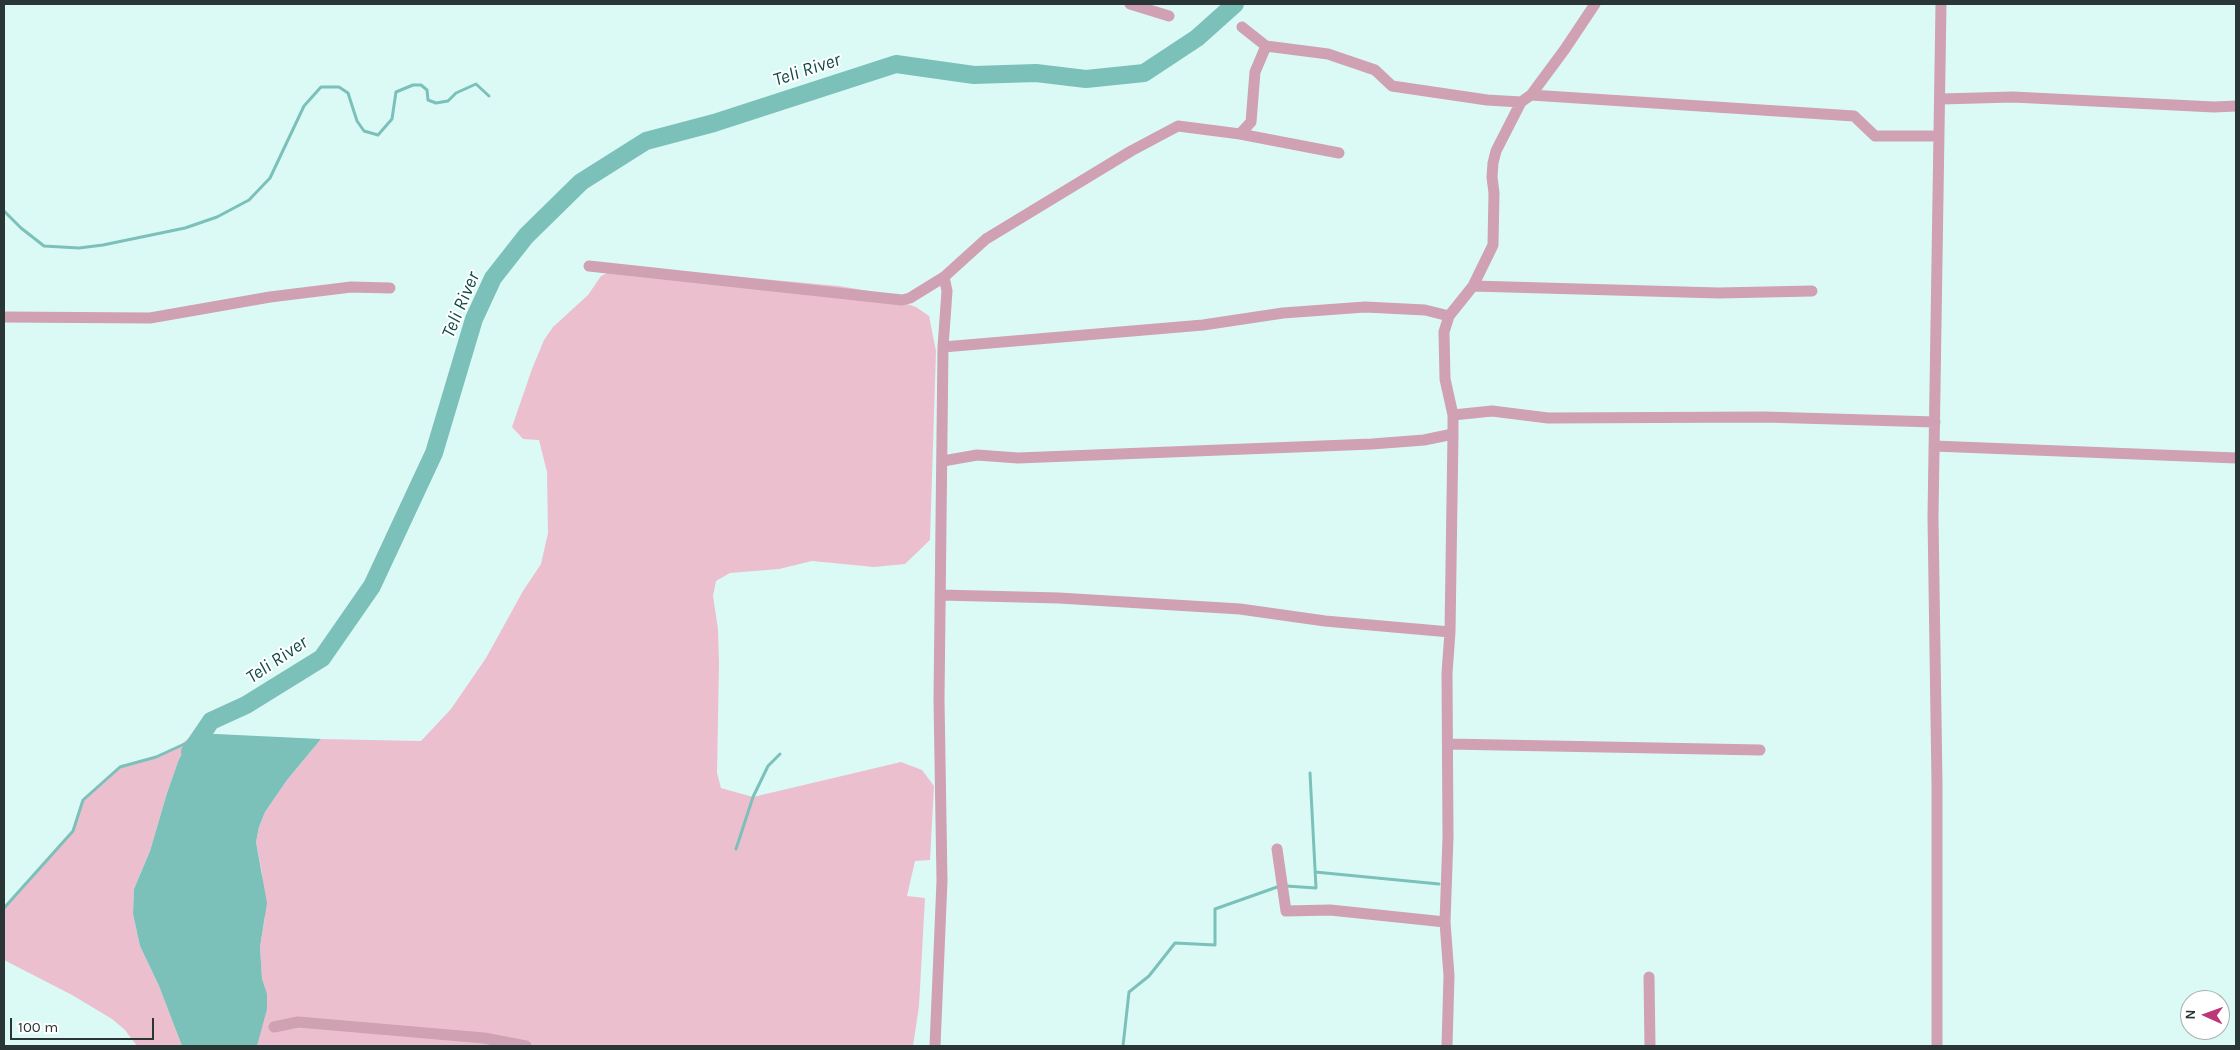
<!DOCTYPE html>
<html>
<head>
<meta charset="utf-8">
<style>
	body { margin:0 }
	#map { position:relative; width:2240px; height:1050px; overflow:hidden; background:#dbfaf6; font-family:Karla,sans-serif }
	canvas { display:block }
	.frame { position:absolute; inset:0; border:5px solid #2a3635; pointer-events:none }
	.north { position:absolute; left:2180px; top:990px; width:50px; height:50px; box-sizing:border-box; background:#fff; border:1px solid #aaafae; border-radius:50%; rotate:272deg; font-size:14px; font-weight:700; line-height:20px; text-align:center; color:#2a3635 }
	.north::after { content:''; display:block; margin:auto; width:18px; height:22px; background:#bc3678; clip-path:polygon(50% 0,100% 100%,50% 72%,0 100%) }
	.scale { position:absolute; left:10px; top:1018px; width:144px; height:22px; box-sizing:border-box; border:2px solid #2a3635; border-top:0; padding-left:6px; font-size:15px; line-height:18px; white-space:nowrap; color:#2a3635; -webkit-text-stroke:4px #fff; paint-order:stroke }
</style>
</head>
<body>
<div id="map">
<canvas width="2240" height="1050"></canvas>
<div class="frame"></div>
<div class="north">N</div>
<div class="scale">100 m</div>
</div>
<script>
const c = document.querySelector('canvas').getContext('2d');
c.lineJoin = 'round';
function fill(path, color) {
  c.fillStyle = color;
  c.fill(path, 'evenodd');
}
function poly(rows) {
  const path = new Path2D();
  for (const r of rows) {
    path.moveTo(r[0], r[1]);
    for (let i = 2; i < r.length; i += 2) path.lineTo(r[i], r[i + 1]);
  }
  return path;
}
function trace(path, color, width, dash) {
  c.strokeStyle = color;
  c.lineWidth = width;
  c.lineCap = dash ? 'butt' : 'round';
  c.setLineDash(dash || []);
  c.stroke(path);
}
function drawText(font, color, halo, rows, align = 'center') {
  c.font = font + ' Karla,sans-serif';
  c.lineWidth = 4;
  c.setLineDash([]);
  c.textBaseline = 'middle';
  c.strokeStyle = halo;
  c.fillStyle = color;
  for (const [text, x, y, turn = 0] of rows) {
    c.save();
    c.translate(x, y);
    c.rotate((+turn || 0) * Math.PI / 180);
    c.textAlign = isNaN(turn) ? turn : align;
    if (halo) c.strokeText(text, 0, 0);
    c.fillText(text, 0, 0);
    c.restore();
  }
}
fill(poly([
	[621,266,839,286,869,291,916,307,929,316,936,351,930,540,905,564,874,567,812,561,779,569,730,573,716,581,713,596,718,629,719,663,717,773,721,788,753,797,901,762,922,770,934,786,930,860,915,861,907,896,925,898,919,1006,913,1046,257,1046,266,994,262,979,260,947,265,917,262,873,256,842,259,827,265,812,287,780,321,739,421,741,451,709,486,658,523,591,541,564,548,533,547,472,539,440,523,439,512,427,532,369,544,340,553,327,588,295,601,276],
	[195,733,179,759,167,793,150,851,134,889,133,914,140,946,159,986,182,1046,137,1046,125,1030,112,1019,72,995,4,960,4,908,73,831,83,800,121,765,156,757,174,750]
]), '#ecbfcf');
fill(poly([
	[195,733,321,739,287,780,265,812,259,827,256,842,267,903,260,947,262,979,267,994,267,1009,257,1046,182,1046,159,986,140,946,133,914,134,889,150,851,167,793,179,759]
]), '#7cc0ba');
trace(poly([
	[4,211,21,228,44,246,79,248,103,245,185,228,217,217,249,200,270,178,304,106,321,87,339,87,348,93,357,121,364,131,378,135,392,119,396,92,413,85,421,85,427,90,428,100,436,103,448,101,456,93,476,84,489,96],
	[736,849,753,797,768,766,780,754],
	[1315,872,1439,884],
	[1286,886,1316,888,1310,773],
	[4,908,73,831,83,800,120,767,156,757,191,741],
	[1123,1046,1129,992,1149,976,1175,943,1215,945,1215,909,1280,886]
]), '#7cc0ba', 3);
trace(poly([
	[190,752,211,721,246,705,322,658,372,586,434,453,474,319,493,278,526,236,581,182,646,141,714,123,896,64,974,75,1036,73,1086,79,1144,73,1197,38,1235,4]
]), '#7cc0ba', 18);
trace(poly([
	[1130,4,1169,16],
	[1242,27,1266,46,1328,54,1375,70,1392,86,1487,100,1521,102],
	[1531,95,1565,49,1595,4],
	[1941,99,2013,97,2214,107,2236,106],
	[1240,134,1339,153],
	[589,266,902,300,910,298,944,277,947,291,943,347,939,699,942,881,935,1046],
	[944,277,986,239,1131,151,1178,126,1240,134,1251,122,1255,72,1266,46],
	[1473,286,1719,293,1812,291],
	[4,317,150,318,270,297,351,287,390,288],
	[943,347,1203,325,1283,313,1365,307,1425,310,1449,316],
	[1453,415,1492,411,1548,418,1765,417,1935,422],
	[1934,446,2236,458],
	[943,461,977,455,1018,458,1372,444,1424,440,1453,434],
	[941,595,1059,598,1240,609,1325,621,1450,632],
	[1448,744,1760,750],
	[1277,849,1286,911,1330,910,1445,922],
	[1649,977,1650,1046],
	[274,1027,298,1022,484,1038,526,1046],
	[1447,1046,1449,976,1445,922,1448,837,1447,673,1450,632,1453,434,1453,415,1445,379,1444,332,1449,316,1473,286,1493,245,1494,193,1492,177,1493,163,1496,151,1521,102,1531,95,1854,116,1875,136,1938,136],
	[1937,1046,1937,784,1933,517,1941,4]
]), '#cfa1b2', 11);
drawText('italic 19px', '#0f4c48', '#fff', [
	["Teli River",807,70,-18],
	["Teli River",461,305,-67],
	["Teli River",277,660,-34]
]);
</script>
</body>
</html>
